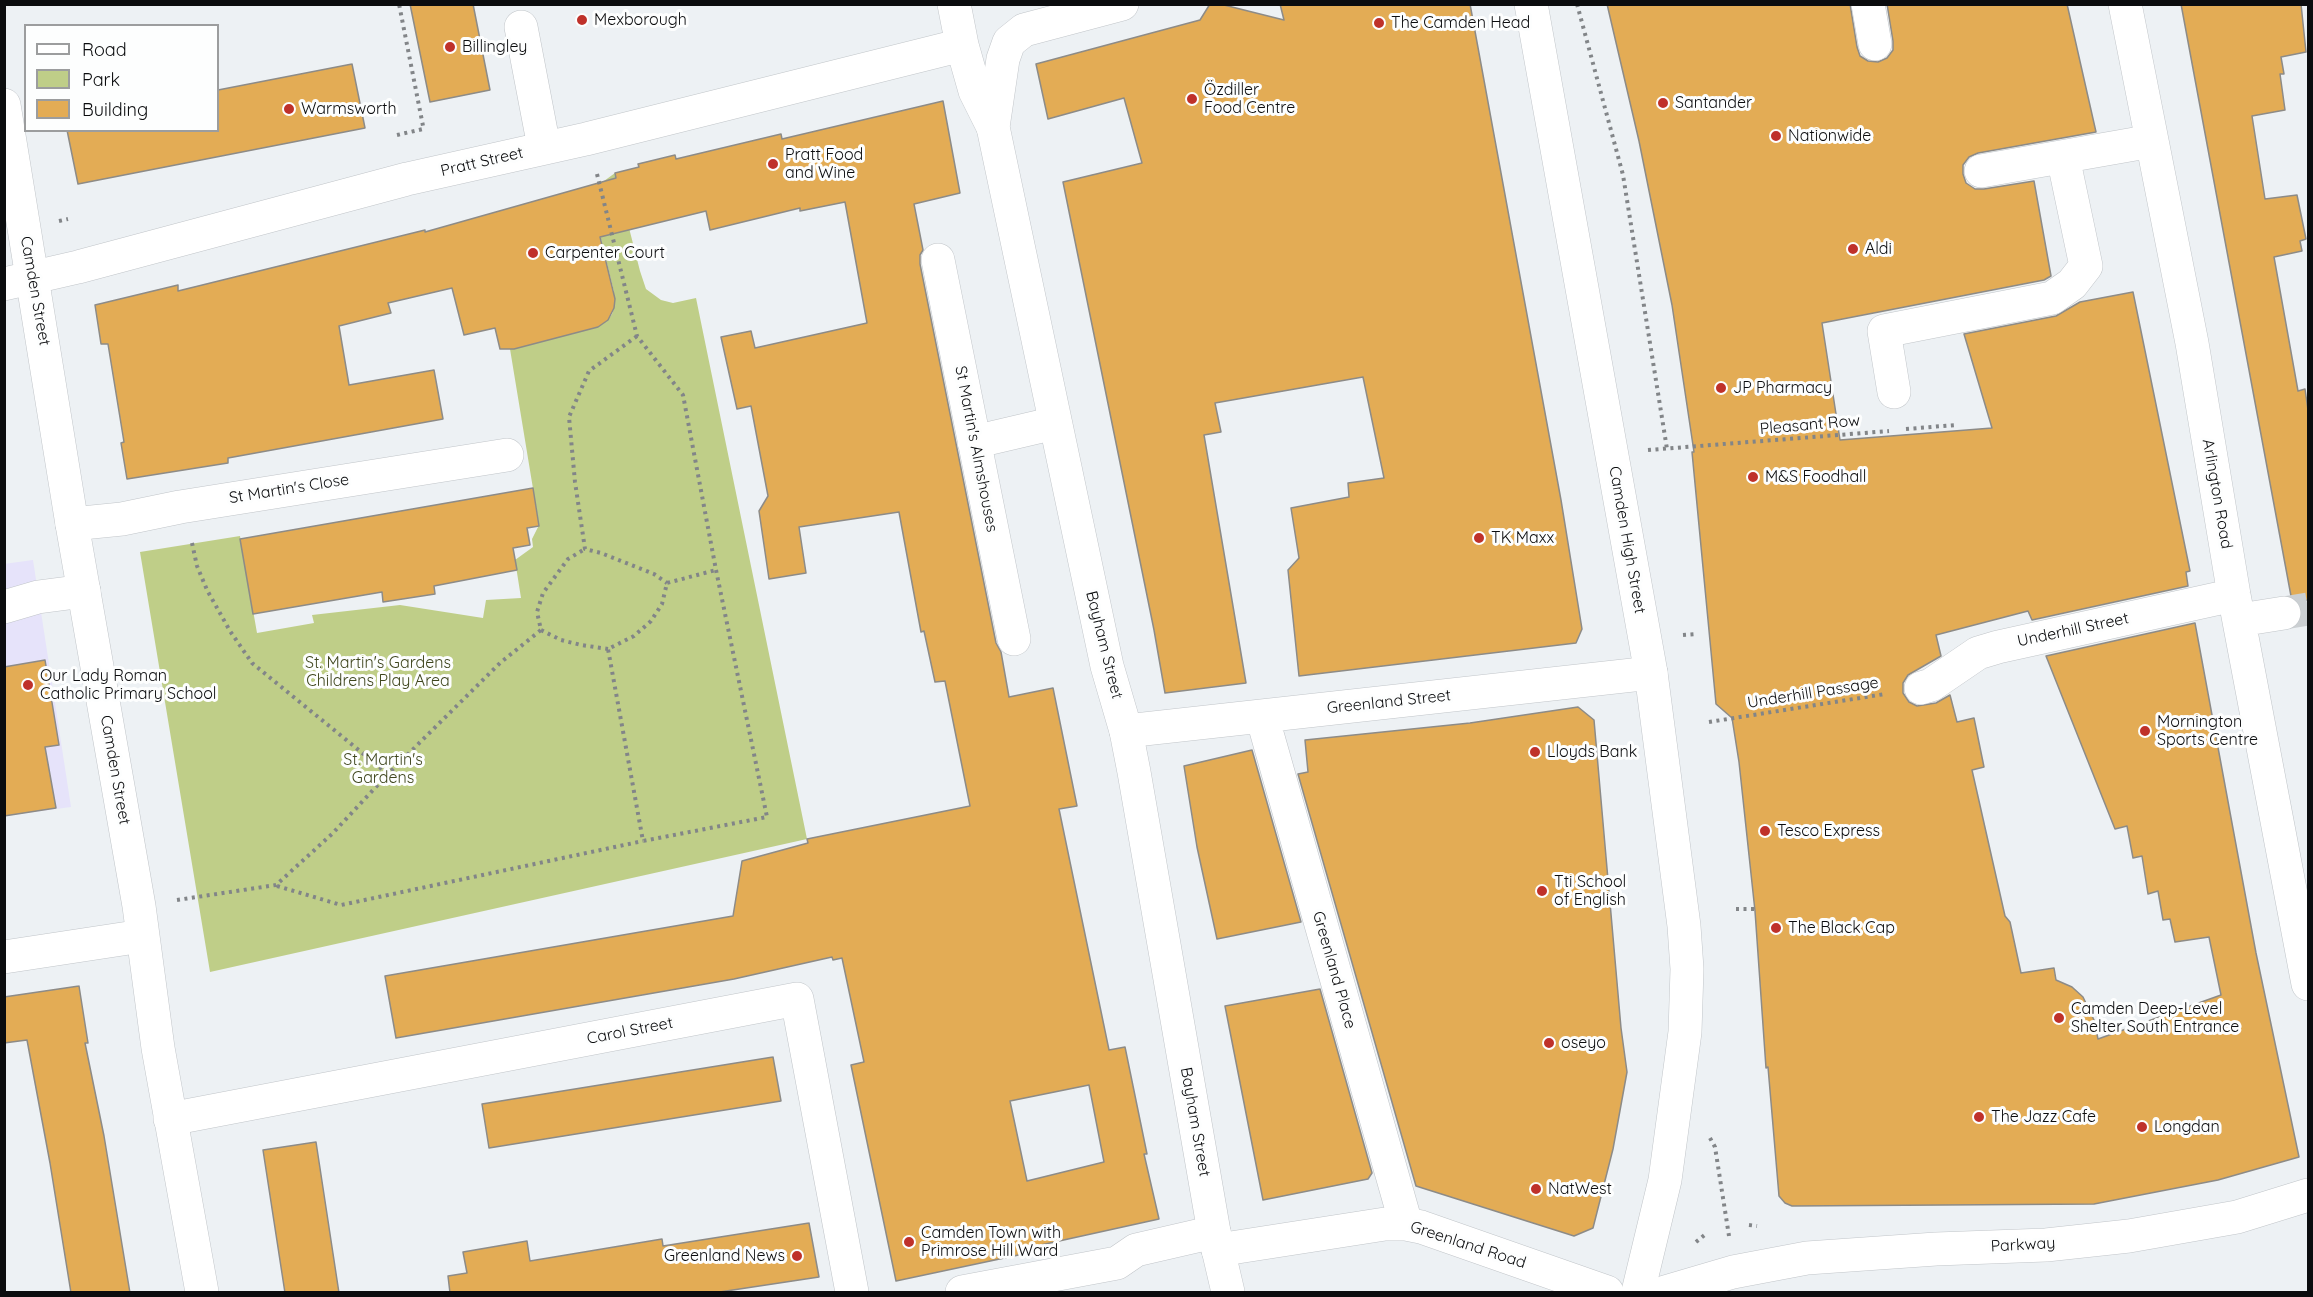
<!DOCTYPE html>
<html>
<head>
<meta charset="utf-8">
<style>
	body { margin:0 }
	#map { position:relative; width:2313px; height:1297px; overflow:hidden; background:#edf1f4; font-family:Quicksand,sans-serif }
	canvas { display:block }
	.frame { position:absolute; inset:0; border:6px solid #0b0c0e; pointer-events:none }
	.legend { position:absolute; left:24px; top:24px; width:195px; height:108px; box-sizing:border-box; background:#fdfefe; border:2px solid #9c9d9e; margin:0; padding:8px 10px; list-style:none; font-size:18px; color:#0b0c0e }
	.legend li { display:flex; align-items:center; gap:12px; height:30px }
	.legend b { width:30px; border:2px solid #9c9d9e }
</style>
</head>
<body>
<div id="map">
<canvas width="2313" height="1297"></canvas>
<div class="frame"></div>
<ul class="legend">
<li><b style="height:8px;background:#fff"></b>Road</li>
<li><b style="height:16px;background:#bfce88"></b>Park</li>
<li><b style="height:16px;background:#e3ac55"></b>Building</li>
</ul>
</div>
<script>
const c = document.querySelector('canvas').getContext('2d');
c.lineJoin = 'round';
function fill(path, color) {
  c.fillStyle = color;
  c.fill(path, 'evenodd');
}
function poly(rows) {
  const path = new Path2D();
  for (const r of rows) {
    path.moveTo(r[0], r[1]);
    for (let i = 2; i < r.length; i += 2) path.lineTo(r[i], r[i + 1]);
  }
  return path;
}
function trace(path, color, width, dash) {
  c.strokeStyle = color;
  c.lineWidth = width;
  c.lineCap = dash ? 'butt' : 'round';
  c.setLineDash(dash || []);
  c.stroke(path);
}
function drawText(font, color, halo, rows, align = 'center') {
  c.font = font + ' Quicksand,sans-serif';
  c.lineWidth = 6;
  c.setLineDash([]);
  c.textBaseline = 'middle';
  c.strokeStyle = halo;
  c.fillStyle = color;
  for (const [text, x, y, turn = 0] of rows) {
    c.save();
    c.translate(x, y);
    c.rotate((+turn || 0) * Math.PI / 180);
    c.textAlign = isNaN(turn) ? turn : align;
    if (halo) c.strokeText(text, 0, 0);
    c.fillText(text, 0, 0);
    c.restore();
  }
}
fill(poly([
	[33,560,71,807,5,816,4,564]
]), '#e6e3fa');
fill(poly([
	[615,173,640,271,646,289,661,300,673,303,696,298,807,839,210,972,140,552,240,536,257,633,314,623,312,615,400,605,483,618,486,600,521,598,515,560,533,547,532,539,539,525,510,349,598,327,608,320,612,314,614,308,614,292,588,186,604,181]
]), '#bfce88');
const building = poly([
	[410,4,473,4,490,90,430,102,410,4],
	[1210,4,1220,4,1284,20,1280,4,1470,4,1561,500,1582,629,1576,643,1299,676,1288,570,1299,558,1291,508,1349,497,1348,483,1384,478,1363,377,1215,403,1221,432,1204,435,1246,683,1165,693,1154,630,1063,182,1142,163,1124,98,1048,119,1036,64,1200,20,1210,4],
	[1607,4,1850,4,1857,47,1860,56,1868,61,1878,62,1887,58,1893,50,1893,41,1887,4,2067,4,2096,132,1978,153,1969,157,1963,165,1963,174,1966,183,1975,189,1984,189,2034,181,2051,276,2044,280,1822,323,1840,440,1992,428,1964,334,2056,316,2080,302,2133,292,2190,571,2186,572,2188,586,2032,620,2028,611,1936,635,1941,656,1908,675,1903,683,1903,693,1909,702,1917,706,1936,703,1950,695,1957,722,1974,718,1984,767,1972,770,2005,916,2010,922,2021,973,2054,968,2056,980,2072,987,2083,997,2094,1020,2098,1039,2221,995,2209,937,2175,942,2170,919,2163,920,2158,891,2148,894,2142,856,2133,858,2127,826,2115,829,2046,656,2195,623,2256,953,2299,1157,2218,1180,2094,1204,1792,1206,1785,1203,1779,1196,1768,1067,1766,1068,1755,911,1739,762,1732,718,1716,704,1692,452,1694,452,1672,305,1639,141,1607,4],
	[2181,4,2301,4,2306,52,2281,57,2284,74,2280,74,2285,110,2252,116,2265,199,2297,195,2306,239,2300,241,2302,251,2274,257,2298,391,2305,389,2308,410,2308,600,2299,601,2291,596,2181,4],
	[352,64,365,128,78,184,67,130,218,130,218,90,352,64],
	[943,101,960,193,914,204,923,250,920,255,920,264,996,643,1001,652,1009,697,1053,688,1077,806,1059,809,1109,1050,1125,1047,1147,1154,1144,1154,1159,1219,1041,1245,1042,1250,896,1281,851,1065,864,1062,842,958,833,960,832,957,734,979,396,1038,385,976,733,916,742,861,808,843,807,839,970,806,945,681,935,682,924,631,921,632,899,512,799,527,806,573,769,579,759,511,768,496,751,406,737,409,721,337,751,331,755,348,867,323,845,202,800,211,800,208,710,230,706,211,600,237,615,299,614,308,608,320,598,327,514,349,500,349,495,328,464,335,452,288,388,303,391,313,339,326,349,385,434,370,443,419,228,458,228,463,127,479,121,443,124,442,108,344,101,344,95,305,178,285,178,291,425,230,425,232,616,178,615,173,639,167,638,164,675,155,676,159,781,134,782,139,943,101],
	[1089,1085,1104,1162,1027,1181,1010,1101,1089,1085],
	[533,488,539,526,527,528,530,545,513,548,517,570,434,586,435,594,383,602,382,592,253,614,240,539,533,488],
	[45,660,59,745,45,747,56,808,4,816,4,667,45,660],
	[1578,707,1594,720,1621,1028,1627,1072,1613,1149,1593,1228,1574,1236,1416,1186,1298,774,1308,772,1305,740,1470,723,1578,707],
	[1252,750,1301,922,1217,939,1197,847,1184,766,1252,750],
	[79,986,88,1043,85,1043,104,1136,130,1293,71,1293,50,1163,27,1040,4,1043,4,997,79,986],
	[1320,989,1372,1173,1368,1179,1263,1200,1225,1006,1320,989],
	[773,1057,781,1101,489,1148,482,1104,773,1057],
	[316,1142,339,1293,285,1293,263,1150,316,1142],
	[809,1223,819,1277,713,1293,450,1293,448,1276,467,1273,463,1252,527,1241,530,1261,662,1239,663,1246,809,1223]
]);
fill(building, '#e3ac55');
trace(building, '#8d8b87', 1.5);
trace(poly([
	[2284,613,2308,609]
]), '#cbcfd2', 33, [33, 16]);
const minor = poly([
	[954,4,962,45,975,91,993,127],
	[1868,4,1875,44],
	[2125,4,2192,343,2234,595,2308,984],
	[521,27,544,147],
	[1981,171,2152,141],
	[938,260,1014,639],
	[4,284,78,267,407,179,586,139,962,45],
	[1894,392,1884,331,2052,298,2072,284,2086,266,2063,157],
	[974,442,1055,423],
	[72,524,122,519,180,507,507,455],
	[4,607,38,597,84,591],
	[2240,620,2284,613],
	[1921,688,1931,685,1978,653,1998,647,2234,595],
	[1262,716,1406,1224],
	[1126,731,1651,673],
	[4,957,142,936],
	[170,1119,797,999,852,1292],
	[1218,1250,1385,1224,1406,1224,1421,1227,1607,1292],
	[962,1292,1117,1263,1136,1250,1214,1232]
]);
const major = poly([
	[1122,4,1024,30,1009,42,1003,59,993,127,1107,666,1126,731,1134,772,1214,1232,1228,1292],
	[1665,1292,1733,1272,1807,1258,1936,1249,2046,1245,2129,1236,2237,1217,2308,1195]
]);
const highway = poly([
	[1531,4,1651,673,1684,926,1687,969,1685,1032,1665,1180,1638,1292],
	[4,105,72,524,139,906,158,1048,202,1292]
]);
trace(minor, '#c1c5c9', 34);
trace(major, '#c1c5c9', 34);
trace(highway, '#c1c5c9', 34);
trace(poly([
	[1577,4,1623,175,1667,449],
	[397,135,423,129,423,126,399,4],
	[597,174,637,336,683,395,716,570],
	[59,221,68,219],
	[637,336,589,371,569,417,575,482,585,549,601,553,654,574,667,583],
	[1906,429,1956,425],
	[1648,450,1889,431],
	[192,543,197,566,207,590,230,631,252,663,388,774],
	[716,570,767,817,643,841,608,649,634,636,651,621,662,604,667,583,716,570],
	[541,630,561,640,581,645,608,649],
	[1683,635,1697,634],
	[1709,722,1885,694],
	[277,886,341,905,643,841],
	[177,900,276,885,332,834,388,774,500,663,541,630,537,612,543,593,568,559,585,549],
	[1736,909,1754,909],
	[1710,1138,1715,1147,1729,1236],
	[1749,1225,1757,1226],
	[1696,1242,1707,1233]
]), '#828588', 4, [3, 4.5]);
trace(minor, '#fff', 33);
trace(major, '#fff', 33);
trace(highway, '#fff', 33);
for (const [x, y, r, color] of [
	[582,20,6,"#bf312a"],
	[1379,23,6,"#bf312a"],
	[450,47,6,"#bf312a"],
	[1192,99,6,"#bf312a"],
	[1663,103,6,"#bf312a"],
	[289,109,6,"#bf312a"],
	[1776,136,6,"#bf312a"],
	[773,164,6,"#bf312a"],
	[1853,249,6,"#bf312a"],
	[533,253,6,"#bf312a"],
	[1721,388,6,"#bf312a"],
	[1753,477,6,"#bf312a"],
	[1479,538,6,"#bf312a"],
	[28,685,6,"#bf312a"],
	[2145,731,6,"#bf312a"],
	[1535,752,6,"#bf312a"],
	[1765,831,6,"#bf312a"],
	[1542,891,6,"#bf312a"],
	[1776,928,6,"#bf312a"],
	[2059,1018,6,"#bf312a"],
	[1549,1043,6,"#bf312a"],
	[1979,1117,6,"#bf312a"],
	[2142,1127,6,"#bf312a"],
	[1536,1189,6,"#bf312a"],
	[909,1242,6,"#bf312a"],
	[797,1256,6,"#bf312a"]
]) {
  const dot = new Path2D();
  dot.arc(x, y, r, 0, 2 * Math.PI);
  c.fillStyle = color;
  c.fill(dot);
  trace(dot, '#fdfefe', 2);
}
drawText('16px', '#0b0c0e', '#fdfefe', [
	["Mexborough",594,20],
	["The Camden Head",1391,23],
	["Billingley",462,47],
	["Özdiller",1204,90],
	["Food Centre",1204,108],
	["Santander",1675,103],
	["Warmsworth",301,109],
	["Nationwide",1788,136],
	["Pratt Food",785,155],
	["and Wine",785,173],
	["Aldi",1865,249],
	["Carpenter Court",545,253],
	["JP Pharmacy",1733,388],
	["M&S Foodhall",1765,477],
	["TK Maxx",1491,538],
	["Our Lady Roman",40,676],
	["Catholic Primary School",40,694],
	["Mornington",2157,722],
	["Sports Centre",2157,740],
	["Lloyds Bank",1547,752],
	["Tesco Express",1777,831],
	["Tti School",1554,882],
	["of English",1554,900],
	["The Black Cap",1788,928],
	["Camden Deep-Level",2071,1009],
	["Shelter South Entrance",2071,1027],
	["oseyo",1561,1043],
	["The Jazz Cafe",1991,1117],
	["Longdan",2154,1127],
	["NatWest",1548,1189],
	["Camden Town with",921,1233],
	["Primrose Hill Ward",921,1251],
	["Greenland News",785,1256,"right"]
], 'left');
drawText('16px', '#0b0c0e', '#fdfefe', [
	["Pratt Street",482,162,-13],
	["Camden Street",35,291,80],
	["Pleasant Row",1810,425,-5],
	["St Martin's Almshouses",976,449,79],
	["St Martin's Close",289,489,-9],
	["Arlington Road",2217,494,80],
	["Camden High Street",1627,540,80],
	["Underhill Street",2073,630,-12],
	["Bayham Street",1104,645,76],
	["Underhill Passage",1813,693,-9],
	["Greenland Street",1389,702,-6],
	["Camden Street",115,770,80],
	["Greenland Place",1334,970,74],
	["Carol Street",630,1031,-11],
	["Bayham Street",1195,1122,80],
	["Greenland Road",1468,1245,18],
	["Parkway",2023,1245,-3]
]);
drawText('16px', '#3f461e', '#fdfefe', [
	["St. Martin's Gardens",378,663],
	["Childrens Play Area",378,681],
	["St. Martin's",383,760],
	["Gardens",383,778]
]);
</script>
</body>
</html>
